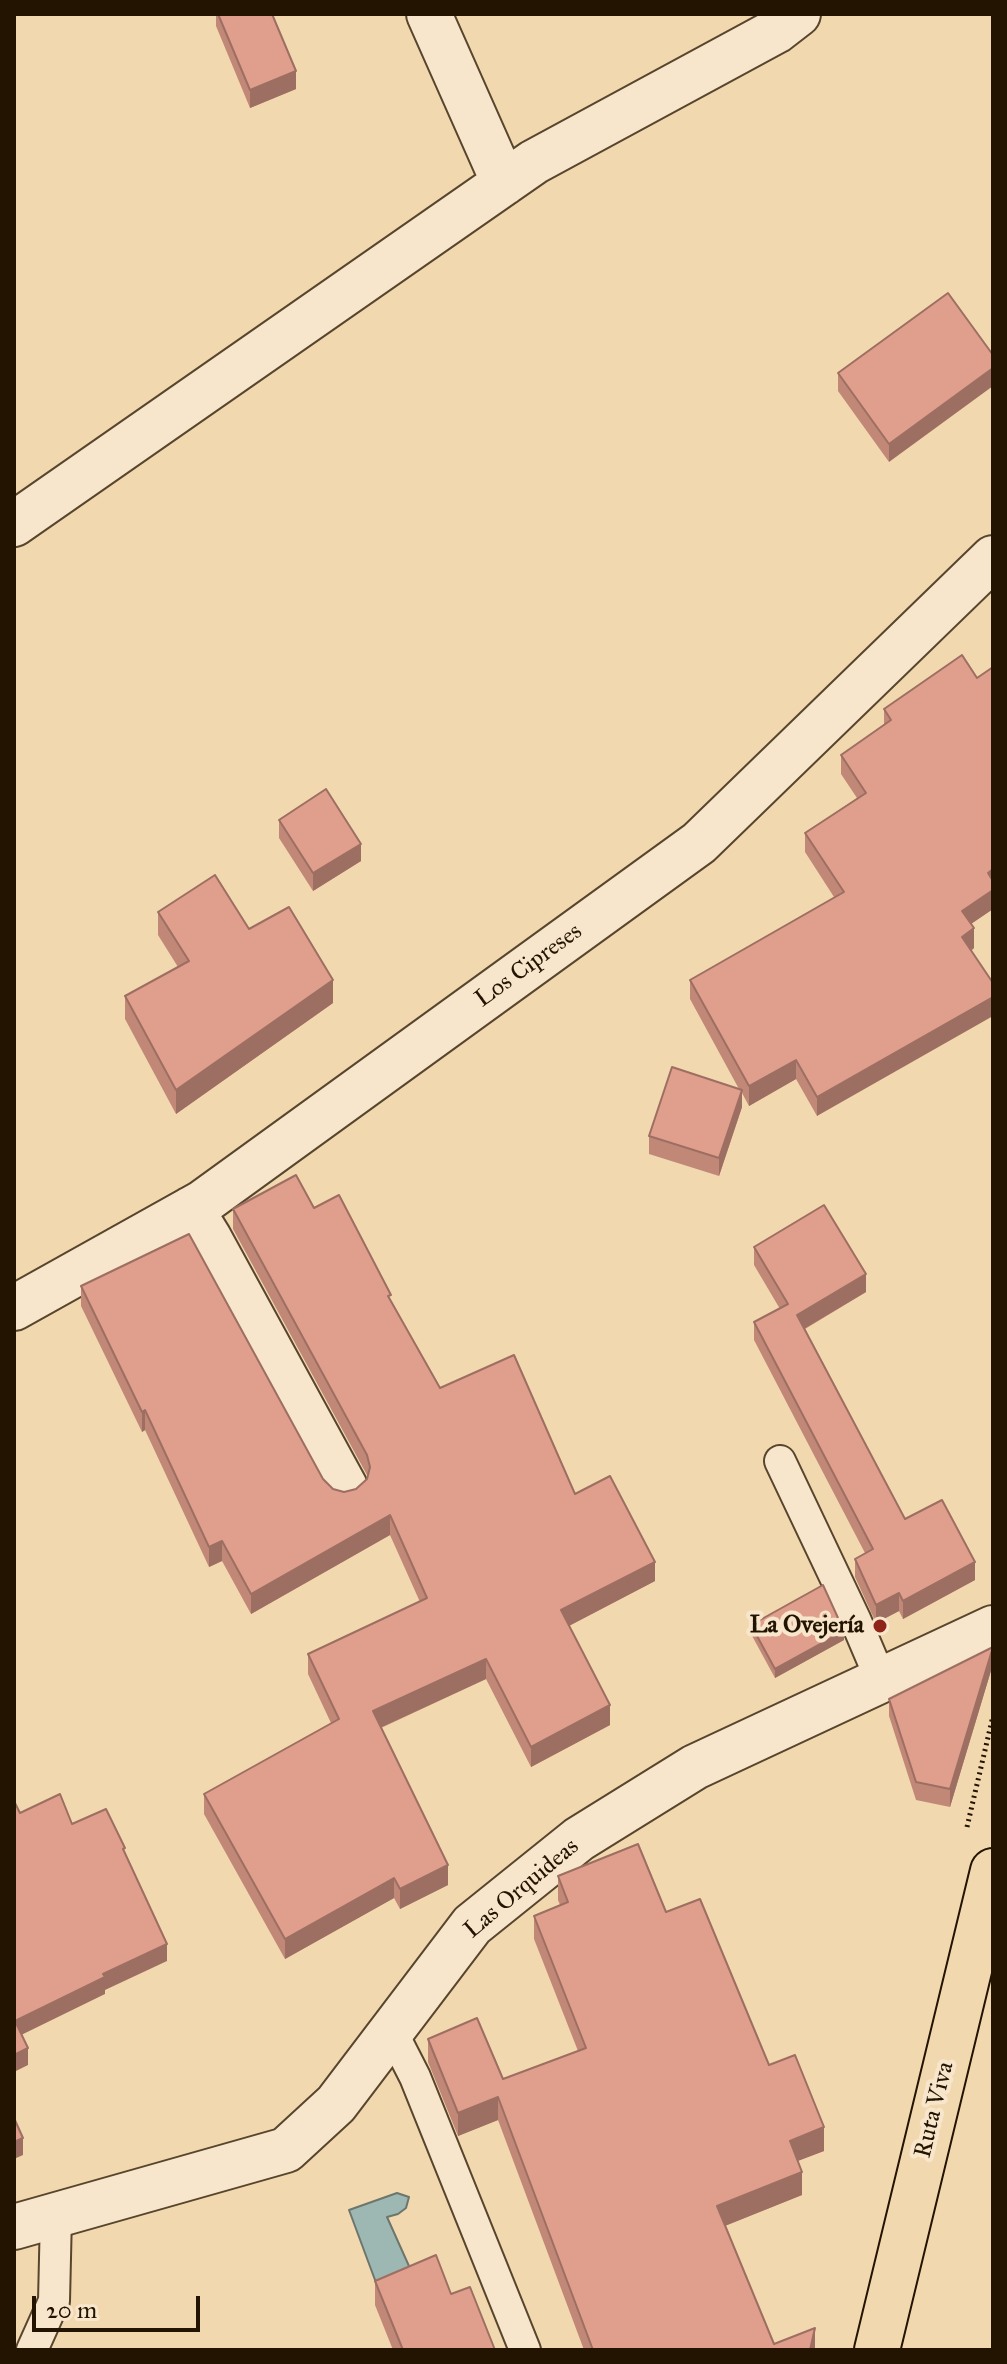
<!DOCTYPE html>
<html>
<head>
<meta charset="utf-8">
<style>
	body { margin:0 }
	#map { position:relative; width:1007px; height:2364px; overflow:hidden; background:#f2d8af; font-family:"IM FELL Great Primer",serif }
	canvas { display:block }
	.frame { position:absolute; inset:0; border:16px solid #231402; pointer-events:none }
	.scale { position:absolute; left:32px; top:2296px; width:168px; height:36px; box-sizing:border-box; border:4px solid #231402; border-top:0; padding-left:10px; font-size:24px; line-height:28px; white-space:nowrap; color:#231402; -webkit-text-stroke:6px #f7e6cb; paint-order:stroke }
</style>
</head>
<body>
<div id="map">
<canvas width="1007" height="2364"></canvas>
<div class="frame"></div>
<div class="scale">20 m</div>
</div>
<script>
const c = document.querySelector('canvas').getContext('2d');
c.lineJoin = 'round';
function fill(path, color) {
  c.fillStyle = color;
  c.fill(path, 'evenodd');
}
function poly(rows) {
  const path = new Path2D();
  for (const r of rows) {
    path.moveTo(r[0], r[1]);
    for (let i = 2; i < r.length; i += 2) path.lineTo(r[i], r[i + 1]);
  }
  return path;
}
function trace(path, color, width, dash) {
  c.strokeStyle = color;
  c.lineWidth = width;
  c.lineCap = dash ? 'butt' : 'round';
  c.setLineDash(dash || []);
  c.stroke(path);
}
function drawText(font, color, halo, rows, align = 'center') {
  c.font = font + ' "IM FELL Great Primer",serif';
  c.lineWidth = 8;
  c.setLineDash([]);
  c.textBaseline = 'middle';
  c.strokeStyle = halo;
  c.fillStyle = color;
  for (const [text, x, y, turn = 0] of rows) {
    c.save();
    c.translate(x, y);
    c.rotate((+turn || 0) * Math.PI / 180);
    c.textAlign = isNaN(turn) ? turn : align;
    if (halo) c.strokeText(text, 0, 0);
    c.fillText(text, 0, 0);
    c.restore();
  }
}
const water = poly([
	[397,2193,409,2197,406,2208,398,2214,387,2217,413,2275,378,2288,349,2210,397,2193]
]);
fill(water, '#9db8b3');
trace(water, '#6c766c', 2);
const service = poly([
	[780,1461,855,1619,881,1680],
	[392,2032,415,2077,525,2350],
	[32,2350,54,2301,56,2215]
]);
const minor = poly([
	[429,14,504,183],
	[14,524,534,162,776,31,798,14],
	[191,1209,209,1238,345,1487],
	[14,1308,202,1203,699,843,993,558],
	[14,2227,286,2150,336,2104,472,1925,579,1839,695,1767,993,1628]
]);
const primary = poly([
	[877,2350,993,1871]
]);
trace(service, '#57452d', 34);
trace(minor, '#57452d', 48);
trace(primary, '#231402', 48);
trace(poly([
	[967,1827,993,1716]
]), '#231402', 5, [2, 4]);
trace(service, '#f7e6cb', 30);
trace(minor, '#f7e6cb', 44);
trace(primary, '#f2d8af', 44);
fill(poly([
	[216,14,272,14,296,89,250,108,216,26],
	[948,293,889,462,838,391,838,373],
	[993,667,993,909,971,924,974,948,817,1116,796,1079,749,1106,742,1093,742,1107,719,1176,649,1154,649,1136,739,1089,690,999,690,980,834,897,805,852,805,833,857,798,841,774,841,755,884,726,884,709,977,678],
	[279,820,361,861,313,891,279,838],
	[158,912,249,929,333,1003,176,1114,125,1019,125,996,178,967,158,935],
	[314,1208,391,1302,440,1388,575,1494,655,1581,569,1626,610,1725,531,1767,486,1679,381,1728,448,1885,400,1909,394,1898,285,1959,204,1814,204,1794,331,1723,308,1674,308,1654,420,1602,390,1535,251,1614,222,1561,209,1567,145,1430,142,1432,81,1306,81,1286,323,1479,333,1489,344,1492,356,1489,367,1479,367,1475,233,1229,233,1209],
	[754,1247,866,1292,805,1329,905,1519,975,1580,903,1619,899,1611,876,1623,855,1577,855,1559,865,1553,754,1340,754,1322,780,1309,754,1265],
	[751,1625,844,1640,775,1678,751,1634],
	[993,1664,950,1807,916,1800,889,1716,889,1699],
	[558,1876,666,1912,769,2065,824,2151,797,2161,802,2195,725,2226,774,2344,815,2350,584,2350,498,2120,458,2136,428,2062,428,2039,503,2079,578,2051,534,1939,534,1916,560,1905,558,1900],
	[375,2281,451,2294,495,2350,393,2350,375,2305]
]), '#c18878');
fill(poly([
	[296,71,296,89,250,108,250,90],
	[993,368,993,386,889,462,889,444],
	[361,844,361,861,313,891,313,873],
	[993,869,993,888,988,873],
	[993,890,993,909,962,930,962,911],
	[974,928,974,948,962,956,962,937],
	[333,980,333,1003,176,1114,176,1090],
	[993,997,993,1016,817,1116,817,1097],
	[796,1060,796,1079,749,1106,749,1086],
	[742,1090,742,1107,719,1176,719,1158],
	[866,1274,866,1292,797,1333,797,1315],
	[145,1410,145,1430,142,1432,142,1412],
	[390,1515,390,1535,251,1614,251,1594],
	[222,1541,222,1561,209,1567,209,1547],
	[655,1562,655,1581,561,1630,561,1610],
	[975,1562,975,1580,903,1619,903,1601],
	[899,1593,899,1611,876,1623,876,1605],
	[844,1631,844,1640,775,1678,775,1669],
	[993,1647,993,1664,950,1807,950,1789],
	[486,1659,486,1679,373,1731,373,1711],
	[610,1705,610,1725,531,1767,531,1747],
	[448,1865,448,1885,400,1909,400,1889],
	[394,1878,394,1898,285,1959,285,1939],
	[167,1944,167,1961,105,1990,105,1994,15,2038,15,2021,103,1974],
	[28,2048,28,2065,14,2072,14,2055],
	[498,2097,498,2120,458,2136,458,2113],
	[824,2127,824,2151,790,2164,790,2141],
	[23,2138,23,2155,14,2159,14,2142],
	[802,2172,802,2195,717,2229,717,2206],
	[815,2328,815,2350,810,2350]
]), '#9d6f62');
const building = poly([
	[218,14,272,14,296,71,250,90,218,14],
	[948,293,993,355,993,368,889,444,838,373,948,293],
	[962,655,977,678,993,667,993,869,988,873,993,881,993,890,962,911,974,928,962,937,993,983,993,997,817,1097,796,1060,749,1086,690,980,844,892,805,833,866,793,841,755,891,720,884,709,962,655],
	[326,789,361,844,313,873,279,820,326,789],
	[215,875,249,929,289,907,333,980,176,1090,125,996,189,961,158,912,215,875],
	[672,1067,742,1090,719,1158,649,1136,672,1067],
	[296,1175,314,1208,339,1195,391,1295,388,1296,440,1388,514,1355,575,1494,610,1476,655,1562,561,1610,610,1705,531,1747,486,1659,373,1711,448,1865,400,1889,394,1878,285,1939,204,1794,339,1719,308,1654,427,1598,390,1515,251,1594,222,1541,209,1547,145,1410,142,1412,81,1286,189,1234,323,1479,333,1489,344,1492,356,1489,367,1479,370,1467,367,1455,233,1209,296,1175],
	[824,1205,866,1274,797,1315,905,1519,942,1500,975,1562,903,1601,899,1593,876,1605,855,1559,873,1549,754,1322,788,1304,754,1247,824,1205],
	[823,1585,844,1631,775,1669,751,1625,823,1585],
	[993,1647,950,1789,916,1782,889,1699,993,1647],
	[60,1794,72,1824,106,1809,125,1848,123,1849,167,1944,103,1974,105,1977,15,2021,28,2048,14,2055,14,1801,20,1813,60,1794],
	[638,1844,666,1912,700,1899,769,2065,795,2055,824,2127,790,2141,802,2172,717,2206,774,2344,815,2328,810,2350,593,2350,498,2097,458,2113,428,2039,477,2018,503,2079,586,2048,534,1916,568,1902,558,1876,638,1844],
	[14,2118,23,2138,14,2142,14,2118],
	[436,2255,451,2294,470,2287,495,2350,403,2350,375,2281,436,2255]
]);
fill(building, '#e09e8c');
trace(building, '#9d6f62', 2);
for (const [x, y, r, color] of [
	[880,1626,8,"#8f2418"]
]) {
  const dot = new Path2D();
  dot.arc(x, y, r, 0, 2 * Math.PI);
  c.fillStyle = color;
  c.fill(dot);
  trace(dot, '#f7e6cb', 3);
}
drawText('24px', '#231402', '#f7e6cb', [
	["Los Cipreses",529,966,-36],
	["Las Orquideas",522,1889,-40],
	["Ruta Viva",935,2110,-76]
]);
drawText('bold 24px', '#231402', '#f7e6cb', [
	["La Ovejería",864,1626]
], 'right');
</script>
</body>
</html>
